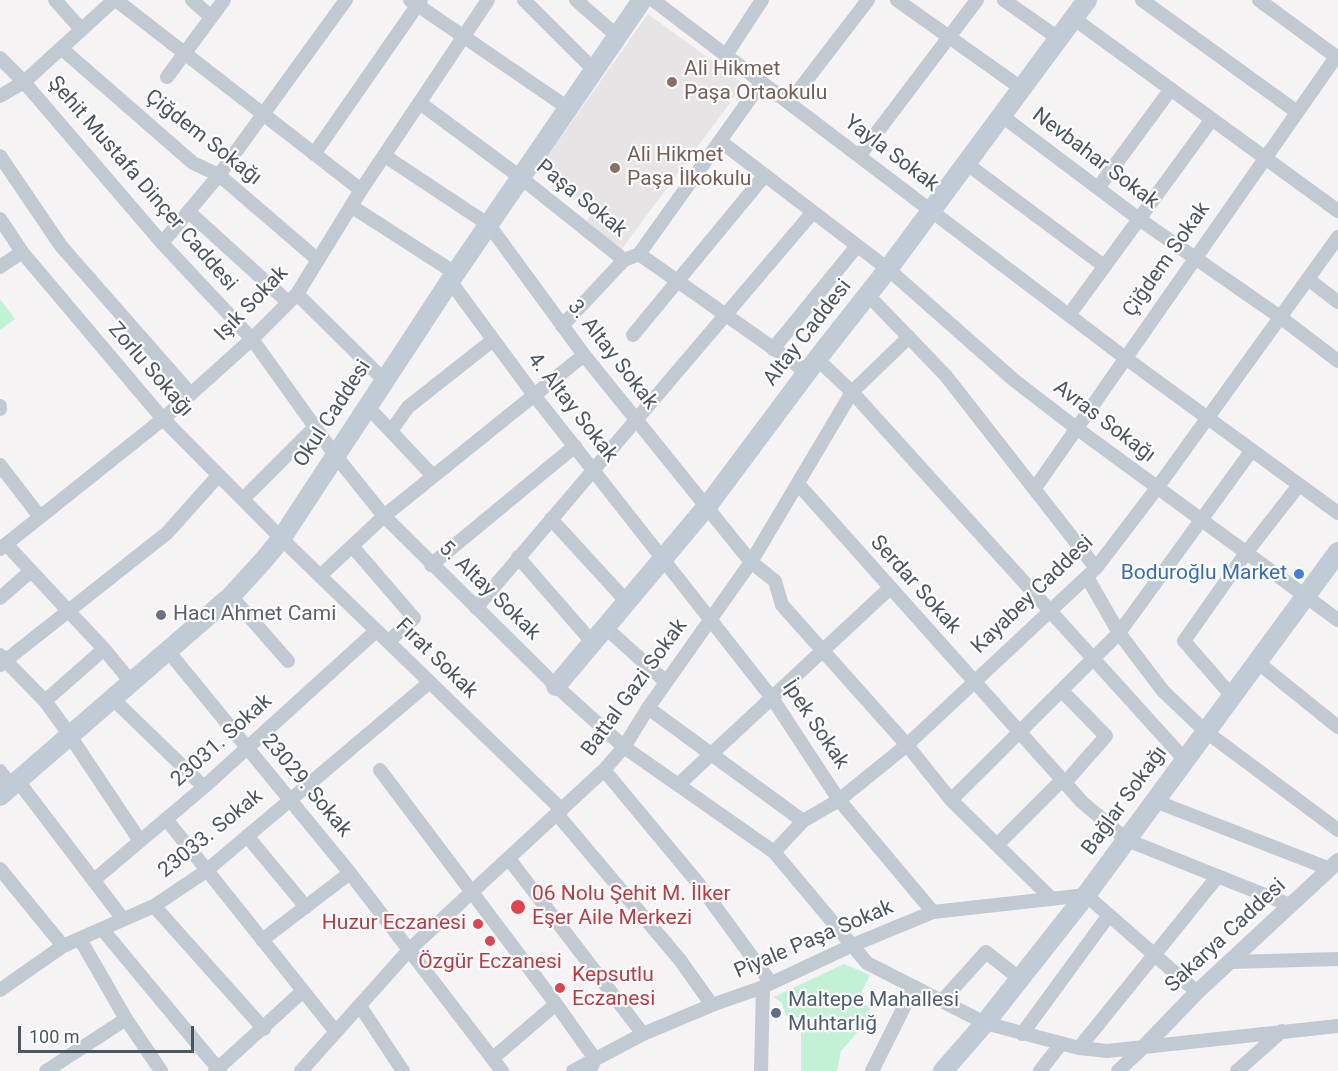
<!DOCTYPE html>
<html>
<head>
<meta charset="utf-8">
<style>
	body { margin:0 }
	#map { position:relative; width:1338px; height:1071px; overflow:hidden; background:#f5f3f3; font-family:Roboto,sans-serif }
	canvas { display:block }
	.scale { position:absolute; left:18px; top:1026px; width:176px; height:27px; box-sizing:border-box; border:3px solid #4a5661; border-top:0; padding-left:8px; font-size:18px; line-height:21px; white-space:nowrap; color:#4a5661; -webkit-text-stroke:4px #fff; paint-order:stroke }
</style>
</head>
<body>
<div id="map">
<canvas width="1338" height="1071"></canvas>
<div class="scale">100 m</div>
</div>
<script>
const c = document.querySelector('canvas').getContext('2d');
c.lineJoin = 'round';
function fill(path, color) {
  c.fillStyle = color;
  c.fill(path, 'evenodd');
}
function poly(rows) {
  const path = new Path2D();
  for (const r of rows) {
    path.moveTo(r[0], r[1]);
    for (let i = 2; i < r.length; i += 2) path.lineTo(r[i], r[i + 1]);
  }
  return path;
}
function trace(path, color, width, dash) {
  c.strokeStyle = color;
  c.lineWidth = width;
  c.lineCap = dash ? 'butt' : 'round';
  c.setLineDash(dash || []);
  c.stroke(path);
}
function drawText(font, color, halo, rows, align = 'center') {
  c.font = font + ' Roboto,sans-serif';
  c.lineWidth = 4.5;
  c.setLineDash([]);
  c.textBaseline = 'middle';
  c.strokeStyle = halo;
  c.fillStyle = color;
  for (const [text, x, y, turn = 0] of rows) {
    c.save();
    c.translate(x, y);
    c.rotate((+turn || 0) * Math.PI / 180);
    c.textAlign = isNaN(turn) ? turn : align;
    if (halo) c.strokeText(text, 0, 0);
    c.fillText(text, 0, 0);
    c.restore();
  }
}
fill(poly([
	[648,14,744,84,621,250,584,224,593,212,548,179,553,171,542,164]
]), '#e6e4e5');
fill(poly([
	[0,299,15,319,0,330],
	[844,964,870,975,858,999,870,1008,864,1025,841,1051,837,1071,801,1071,801,1018,786,1016,782,1003,774,997]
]), '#c3f1d5');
trace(poly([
	[55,0,81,29],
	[116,0,361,190],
	[192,0,211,17],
	[410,0,568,108],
	[524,0,594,70],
	[576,0,617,36],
	[653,0,1124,357,1338,513],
	[897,0,1021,88],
	[1004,0,1058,38],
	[1142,0,1297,112],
	[1259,0,1338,58],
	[1073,18,1338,211],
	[61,48,193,163,219,175,318,260],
	[726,55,762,0],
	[0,58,24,82,162,243,252,339,335,455,384,516,556,686,624,747,774,852,867,963,985,1023,1079,1048,1107,1051,1338,1026],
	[167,77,224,0],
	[0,96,24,82,114,0],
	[420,103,520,177,624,260,639,254,807,372],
	[789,103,868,0],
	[1002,116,1139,219,1280,317,1338,361],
	[720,141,888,269,1015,381,1075,427,1338,620],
	[314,154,421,0],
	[0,156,61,246,190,393],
	[385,156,489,225,584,355,751,562,775,581,782,605,907,745,951,800,1052,899],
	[859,156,977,0],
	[967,164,1104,266],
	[1098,188,1171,89],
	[351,206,455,273],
	[190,213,288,302],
	[0,219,22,252,163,419,287,544,562,810],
	[162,243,219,175,346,0],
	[639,254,762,82],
	[0,267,22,252],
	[1308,279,1338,302],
	[450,281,534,395,772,698,839,800,933,912],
	[297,294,384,380],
	[868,295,946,376,1096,568],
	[1069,315,1212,119],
	[562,326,624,260],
	[633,335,765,175],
	[773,349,857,246],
	[817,359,852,392,1185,760],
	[0,406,0,409],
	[367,406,433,476],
	[391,431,408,407,493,340],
	[0,465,40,517],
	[799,485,1082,802,1127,840,1290,905],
	[1035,488,1336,57],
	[243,499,315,427],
	[551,519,628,603],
	[6,544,104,649,131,682],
	[352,546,414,618,388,642],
	[0,549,163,419,252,339,297,294,361,190,488,0],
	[518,557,593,643],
	[431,565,575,446],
	[320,576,384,516,584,355],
	[1087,577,1119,633,1163,691,1205,731,1338,830],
	[231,596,288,661],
	[0,598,31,571],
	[476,608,813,212],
	[606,628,666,682],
	[168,651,350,873,502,1071],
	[0,655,45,701,64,727,140,841],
	[1256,661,1338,727],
	[0,665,167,533,218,476],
	[1062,691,1106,736,1064,784],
	[1231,695,1184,641,1246,553,1299,485],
	[113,699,204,787],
	[45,701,104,649],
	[648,708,803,821],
	[380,770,556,1004,595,1059,592,1066],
	[604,770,698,883,771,983],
	[0,771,12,786],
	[18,781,123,919],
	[678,785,890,588],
	[951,800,1119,633,1252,450],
	[1155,801,1330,869],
	[557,814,680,960,712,1005],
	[166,819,336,1032],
	[247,836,306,907],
	[997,845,1061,781],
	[774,852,803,821,839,800,907,745,1096,568,1157,488,1338,237],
	[509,859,643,1034],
	[0,869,63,946],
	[94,880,204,787,376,631],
	[154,906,264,1029],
	[102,929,220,1071],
	[80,939,126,1019,161,1071],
	[262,940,350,873],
	[1230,962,1338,959],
	[0,990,63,946,154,906,206,871,430,682],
	[942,1001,986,952,1020,979],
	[360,1006,403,1071],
	[1022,1034,1109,915],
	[1079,1048,1218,876],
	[493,1058,556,1004],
	[46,1071,126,1019],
	[215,1071,303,991],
	[301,1071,410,949,604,770,624,747,648,708,751,562,852,392,909,337],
	[573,1071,643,1034,712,1005,763,987,853,945,933,912,1086,895,1197,992],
	[761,1071,763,987],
	[872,1071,914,987],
	[1040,1071,1060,1045],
	[1118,1071,1146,1045],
	[1237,1071,1282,1031]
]), '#c1cad2', 14);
trace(poly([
	[1146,1045,1197,992,1338,861]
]), '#c1cad2', 16);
trace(poly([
	[556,686,708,505,817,359,888,269,1087,0],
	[0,796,231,596,263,561,281,539,450,281,642,0],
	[943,1071,985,1023,1086,895,1338,552]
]), '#c1cbd6', 20);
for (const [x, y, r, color] of [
	[672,82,6,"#8d6e63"],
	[615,168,6,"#8d6e63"],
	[1299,574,6,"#3f7fe0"],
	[161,615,6,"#6b7280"],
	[518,907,8,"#e0444e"],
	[478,924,6,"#e0444e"],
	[490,941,6,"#e0444e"],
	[560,988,6,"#e0444e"],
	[776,1013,6,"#5c6f8a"]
]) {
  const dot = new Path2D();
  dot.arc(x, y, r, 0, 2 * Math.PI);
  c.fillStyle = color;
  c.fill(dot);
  trace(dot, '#fff', 2);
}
drawText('21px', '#785e54', '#fff', [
	["Ali Hikmet",684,70],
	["Paşa Ortaokulu",684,94],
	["Ali Hikmet",627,156],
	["Paşa İlkokulu",627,180]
], 'left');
drawText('21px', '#4a5661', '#fff', [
	["Çiğdem Sokağı",203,138,38],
	["Yayla Sokak",891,154,37],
	["Nevbahar Sokak",1095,159,37],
	["Şehit Mustafa Dinçer Caddesi",142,184,49],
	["Paşa Sokak",581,199,39],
	["Çiğdem Sokak",1167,260,-55],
	["Işık Sokak",252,304,-46],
	["Altay Caddesi",808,333,-52],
	["3. Altay Sokak",612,355,52],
	["Zorlu Sokağı",150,370,49],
	["4. Altay Sokak",572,408,52],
	["Okul Caddesi",333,414,-57],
	["Avras Sokağı",1104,422,37],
	["Serdar Sokak",915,585,48],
	["5. Altay Sokak",489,591,44],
	["Kayabey Caddesi",1033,595,-44],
	["Fırat Sokak",436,659,44],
	["Battal Gazi Sokak",635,688,-54],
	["İpek Sokak",815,725,56],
	["23031. Sokak",222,741,-42],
	["23029. Sokak",306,786,50],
	["Bağlar Sokağı",1125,801,-54],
	["23033. Sokak",211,834,-39],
	["Sakarya Caddesi",1226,936,-43],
	["Piyale Paşa Sokak",814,940,-23]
]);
drawText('21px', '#366cbe', '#fff', [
	["Boduroğlu Market",1287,574]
], 'right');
drawText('21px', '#5b616d', '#fff', [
	["Hacı Ahmet Cami",173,615]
], 'left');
drawText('21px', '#be3a42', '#fff', [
	["06 Nolu Şehit M. İlker",532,895],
	["Eşer Aile Merkezi",532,919],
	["Huzur Eczanesi",466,924,"right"],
	["Özgür Eczanesi",490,963,"center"],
	["Kepsutlu",572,976],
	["Eczanesi",572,1000]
], 'left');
drawText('21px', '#4e5e75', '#fff', [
	["Maltepe Mahallesi",788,1001],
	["Muhtarlığ",788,1025]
], 'left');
</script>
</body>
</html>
